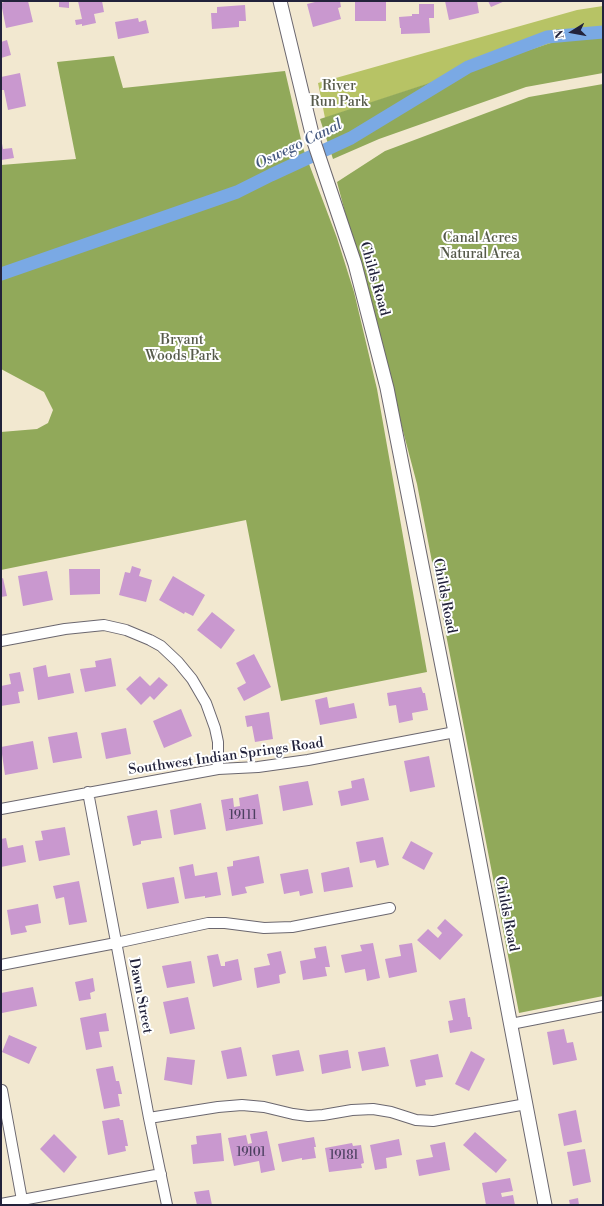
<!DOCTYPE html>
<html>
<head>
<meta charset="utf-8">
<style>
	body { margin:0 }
	#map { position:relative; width:604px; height:1206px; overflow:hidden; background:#f2e8d0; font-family:"Libre Bodoni",serif }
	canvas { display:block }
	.frame { position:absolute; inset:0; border:2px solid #22223b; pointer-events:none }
	.north { position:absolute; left:552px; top:12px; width:40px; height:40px; -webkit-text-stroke:3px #fff; paint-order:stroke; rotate:259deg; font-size:11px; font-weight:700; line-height:16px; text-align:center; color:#22223b }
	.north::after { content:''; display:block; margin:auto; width:14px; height:18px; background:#22223b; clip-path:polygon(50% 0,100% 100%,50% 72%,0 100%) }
</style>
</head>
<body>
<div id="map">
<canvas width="604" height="1206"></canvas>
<div class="frame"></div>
<div class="north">N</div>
</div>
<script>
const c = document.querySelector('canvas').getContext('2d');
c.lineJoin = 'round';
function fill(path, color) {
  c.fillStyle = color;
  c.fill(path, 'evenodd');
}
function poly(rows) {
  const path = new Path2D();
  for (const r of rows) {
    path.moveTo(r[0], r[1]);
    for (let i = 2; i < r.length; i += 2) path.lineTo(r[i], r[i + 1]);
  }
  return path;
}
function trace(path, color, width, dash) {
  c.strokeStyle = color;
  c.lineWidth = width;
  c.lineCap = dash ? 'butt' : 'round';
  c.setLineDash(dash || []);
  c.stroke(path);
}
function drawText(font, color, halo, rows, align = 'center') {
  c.font = font + ' "Libre Bodoni",serif';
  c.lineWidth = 4;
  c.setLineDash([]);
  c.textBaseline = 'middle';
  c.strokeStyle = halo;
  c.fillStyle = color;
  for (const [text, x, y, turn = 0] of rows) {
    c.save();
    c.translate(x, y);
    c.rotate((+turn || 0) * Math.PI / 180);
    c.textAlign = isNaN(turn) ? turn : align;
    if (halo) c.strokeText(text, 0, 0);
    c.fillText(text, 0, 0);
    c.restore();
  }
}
fill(poly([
	[603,6,603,37,575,35,325,118,318,83,577,10]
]), '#b7c365');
fill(poly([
	[575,35,603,37,603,73,526,87,379,139,333,159,320,119],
	[114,56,123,88,285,71,303,148,337,238,354,292,377,389,427,672,281,701,246,520,1,570,1,432,37,429,48,423,53,410,44,392,1,369,1,165,76,159,57,62],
	[603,84,603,996,519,1013,417,484,337,182,385,151,529,97]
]), '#91a95a');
trace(poly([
	[1,274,237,192,271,175,351,138,468,67,547,37,603,32]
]), '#7aa9e4', 13);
fill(poly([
	[8,1,28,1,33,22,6,28,1,3],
	[59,1,69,1,69,8,59,7],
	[78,1,102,1,104,12,94,14,96,23,82,26,82,24,76,25,75,20,82,19],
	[315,1,340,1,341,7,338,8,341,19,313,27,307,4,315,2],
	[355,1,386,1,386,21,355,21],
	[445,1,477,1,479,13,449,20],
	[488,1,505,1,491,7],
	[419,4,434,4,434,18,429,18,430,33,401,34,401,28,400,28,399,17,412,16,412,14,419,14],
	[245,5,246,21,239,21,239,27,212,29,211,13,217,13,217,7],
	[138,18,139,22,146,20,149,33,118,39,115,22],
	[7,40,11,55,1,58,1,42],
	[20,73,26,106,8,110,4,90,2,90,1,77],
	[1,138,3,149,12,148,14,158,1,160],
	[132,566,141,569,139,576,152,580,146,602,119,595,125,572,130,573],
	[69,569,100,569,100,594,70,595],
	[47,571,53,600,23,606,18,576],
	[173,576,205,595,193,616,185,612,184,614,159,600],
	[3,578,7,596,1,597,1,579],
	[212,612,235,630,221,649,197,630],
	[254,654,271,687,244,701,237,688,246,683,236,663],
	[111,658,116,686,85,692,80,669,96,667,95,661],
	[46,665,48,677,70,673,74,693,38,700,33,668],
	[20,672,24,691,18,692,20,703,1,706,1,686,11,684,9,674],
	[140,676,150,686,159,677,168,685,154,700,150,696,141,705,126,689],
	[421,687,423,693,425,693,428,710,412,713,413,720,399,723,396,705,389,706,387,693],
	[327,697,329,708,354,703,357,718,320,725,315,700],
	[181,709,192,736,164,748,153,721],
	[269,712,273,739,255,742,252,726,247,727,245,716],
	[126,728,131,754,106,759,101,733],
	[77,732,82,758,53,763,48,737],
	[33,741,38,769,5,775,1,747],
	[429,756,435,787,410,792,404,761],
	[364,778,369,800,341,806,338,791,352,788,351,781],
	[308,781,313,805,283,811,279,786],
	[258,794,263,824,226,831,221,800,233,798,234,807,240,806,239,798],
	[201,803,206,829,174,835,170,810],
	[157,810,162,838,141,841,141,844,133,846,127,816],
	[65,827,70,855,39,861,35,841,43,840,41,831],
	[383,837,389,865,377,868,375,860,360,863,356,842],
	[6,838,8,848,23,845,26,862,1,867,1,839],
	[411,841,433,853,424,870,402,858],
	[259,856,264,883,245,887,247,893,232,896,227,867,233,866,233,861],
	[193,864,195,876,217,872,221,895,205,898,205,896,185,899,179,867],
	[349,867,353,887,324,892,321,873],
	[308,869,313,893,300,896,299,891,284,894,280,874],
	[174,877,179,903,147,909,142,883],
	[79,881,87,922,69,925,64,897,56,899,53,886],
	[38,904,41,923,25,926,27,932,11,935,7,910],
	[445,919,463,935,440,960,417,940,428,929,438,938,442,933,437,928],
	[373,943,380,978,367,981,365,969,345,973,341,955,362,951,360,945],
	[412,943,417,972,389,978,385,959,401,956,399,945],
	[326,946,330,967,325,967,327,976,303,980,300,961,316,958,314,948],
	[281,951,286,973,279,975,280,983,257,988,254,968,270,965,267,954],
	[218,954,221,966,225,966,225,962,238,959,242,980,213,987,207,956],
	[191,961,195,983,167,988,162,966],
	[93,978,95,991,90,993,91,999,79,1001,75,982],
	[33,987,37,1006,2,1013,1,993],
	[188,997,195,1029,170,1034,163,1002],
	[465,998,468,1017,470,1017,472,1029,450,1033,448,1021,453,1020,449,1001],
	[106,1013,109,1031,99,1032,102,1047,86,1050,80,1018],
	[564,1029,567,1043,573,1042,577,1060,553,1065,547,1032],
	[9,1035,37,1047,29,1064,2,1052],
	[241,1047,247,1076,227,1079,221,1051],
	[385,1047,389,1066,362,1071,358,1052],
	[299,1050,304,1071,276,1076,272,1055],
	[348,1050,351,1068,322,1074,319,1055],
	[471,1051,485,1059,469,1091,455,1084],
	[438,1054,443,1077,425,1080,426,1085,416,1087,410,1060],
	[167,1057,195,1060,192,1085,164,1080],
	[113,1066,116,1081,119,1081,122,1094,118,1094,120,1106,104,1109,96,1069],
	[576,1110,582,1142,564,1146,558,1114],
	[119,1118,120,1120,123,1120,128,1146,125,1146,126,1151,108,1155,102,1121],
	[267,1131,275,1170,261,1173,259,1161,234,1166,228,1138,246,1135,248,1144,252,1143,250,1134],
	[475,1132,507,1160,496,1173,463,1145],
	[221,1133,224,1161,193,1164,191,1145,197,1144,196,1136],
	[54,1134,77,1157,64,1173,40,1149],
	[314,1137,316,1147,314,1147,316,1158,302,1160,302,1158,282,1162,278,1144],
	[399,1139,402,1155,386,1158,387,1168,375,1170,370,1145],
	[445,1142,450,1170,419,1176,416,1160,433,1157,430,1145],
	[352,1143,353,1146,361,1145,364,1163,361,1164,362,1168,329,1172,325,1148],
	[585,1149,591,1182,573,1186,567,1152],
	[510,1178,513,1191,501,1193,502,1197,513,1195,515,1205,486,1205,482,1183],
	[209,1190,212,1205,197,1205,194,1192],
	[578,1198,579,1205,570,1205,569,1200]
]), '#c998cf');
const minor = poly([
	[1,641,65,629,104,625,126,630,150,640,161,646,178,662,192,679,206,703,215,728,218,742,218,769],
	[88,792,149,1118,167,1205],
	[1,809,218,769,258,767,308,760,455,732],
	[1,965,116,943,208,923,225,923,264,928,292,927,390,908],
	[511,1024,603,1006],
	[2,1090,22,1200],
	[149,1118,218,1107,242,1105,264,1107,293,1114,308,1116,323,1115,352,1110,373,1109,391,1112,416,1120,433,1121,526,1104],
	[1,1204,161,1174]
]);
const tertiary = poly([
	[280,1,314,142,355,264,387,388,455,732,545,1205]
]);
trace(minor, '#6b676f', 12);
trace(tertiary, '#6b676f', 15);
trace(minor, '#fff', 10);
trace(tertiary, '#fff', 13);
drawText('12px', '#4c4060', null, [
	["19111",243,816],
	["19101",251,1153],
	["19181",344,1156]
]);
drawText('14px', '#565a4a', '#fff', [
	["River",339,87],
	["Run Park",339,103],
	["Canal Acres",480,239],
	["Natural Area",480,255],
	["Bryant",182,341],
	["Woods Park",182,357]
]);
drawText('14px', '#22223b', '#fff', [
	["Childs Road",374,279,74],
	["Childs Road",444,596,79],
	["Southwest Indian Springs Road",226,757,-8],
	["Childs Road",506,914,79],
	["Dawn Street",140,996,79]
]);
drawText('italic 15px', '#45587f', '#fff', [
	["Oswego Canal",299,145,-26]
]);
</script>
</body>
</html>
